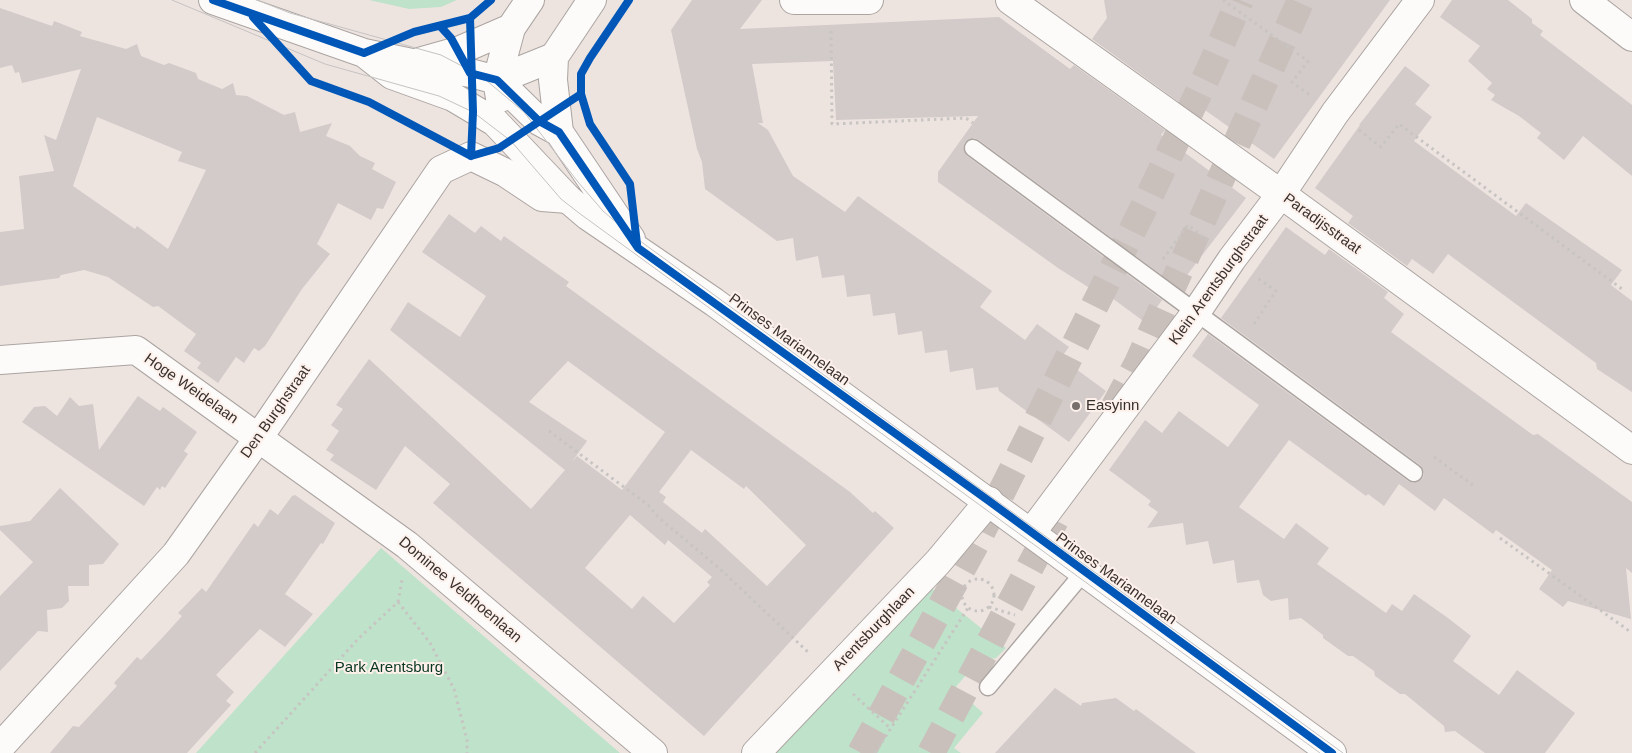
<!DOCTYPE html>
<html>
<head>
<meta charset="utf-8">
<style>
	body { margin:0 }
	canvas { display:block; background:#ede4e0 }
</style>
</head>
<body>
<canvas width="1632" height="753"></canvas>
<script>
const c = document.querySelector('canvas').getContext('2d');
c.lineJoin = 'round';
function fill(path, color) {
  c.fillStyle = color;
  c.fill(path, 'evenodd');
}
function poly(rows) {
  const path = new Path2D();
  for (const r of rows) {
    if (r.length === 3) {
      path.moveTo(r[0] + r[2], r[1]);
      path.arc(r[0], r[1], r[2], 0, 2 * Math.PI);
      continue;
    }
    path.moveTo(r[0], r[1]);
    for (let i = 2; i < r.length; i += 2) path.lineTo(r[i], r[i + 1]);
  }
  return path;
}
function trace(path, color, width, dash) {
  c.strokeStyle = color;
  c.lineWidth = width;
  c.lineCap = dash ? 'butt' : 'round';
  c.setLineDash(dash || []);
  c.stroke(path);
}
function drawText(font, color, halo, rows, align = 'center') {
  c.font = font + ' Arial,sans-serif';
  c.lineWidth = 4;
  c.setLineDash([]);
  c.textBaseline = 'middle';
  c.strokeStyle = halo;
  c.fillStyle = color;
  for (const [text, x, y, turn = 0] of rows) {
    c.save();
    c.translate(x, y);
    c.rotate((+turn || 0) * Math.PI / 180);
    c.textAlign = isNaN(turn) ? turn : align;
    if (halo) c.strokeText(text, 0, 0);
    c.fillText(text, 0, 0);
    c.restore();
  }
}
fill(poly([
	[369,0,457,0,441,7,409,9],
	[381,548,620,753,196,753],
	[931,588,1006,648,996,658,977,662,955,688,983,713,954,748,961,753,774,753]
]), '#bfe2ca');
fill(poly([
	[692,0,762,0,740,29,999,17,1070,69,1074,65,1165,130,1161,135,1246,198,1184,279,1180,275,1174,284,979,140,974,138,965,142,963,147,967,156,1162,300,1146,323,1101,290,1099,294,1058,268,938,182,938,172,978,116,836,120,833,61,752,64,763,123,758,123,768,130,793,176,845,212,858,196,992,291,980,307,1025,340,1037,324,1069,347,1061,358,1106,391,1069,442,999,391,998,387,976,390,973,368,950,372,947,350,925,353,922,331,898,335,895,313,873,316,870,294,847,297,844,275,822,278,818,256,796,261,793,238,777,241,705,189,702,162,697,149,671,30],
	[1104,0,1390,0,1274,159,1188,98,1183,105,1092,39,1107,18],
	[1452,0,1508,0,1532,19,1532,23,1543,31,1540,35,1632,105,1632,176,1583,136,1564,160,1537,138,1541,133,1519,116,1491,100,1495,95,1487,89,1492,83,1468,61,1480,46,1440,17],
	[0,8,52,26,54,21,82,32,80,36,126,49,137,44,141,56,164,65,169,63,196,73,198,79,222,89,233,83,236,95,247,96,284,115,295,112,300,132,332,123,326,136,350,146,360,156,375,163,372,169,396,182,383,209,377,208,371,220,338,203,317,244,330,254,302,289,265,346,259,351,254,348,244,363,236,357,218,383,197,368,201,363,184,351,196,334,158,306,153,307,108,277,84,270,61,275,59,278,0,286,0,232,24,229,19,176,54,171,44,135,56,140,81,69,22,83,19,72,15,73,12,65,0,68],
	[97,117,182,152,178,161,206,170,168,249,137,226,135,229,73,186],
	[1405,66,1430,85,1415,104,1432,117,1414,141,1516,216,1526,203,1622,270,1611,285,1632,301,1632,392,1597,369,1596,363,1448,254,1433,274,1412,259,1407,266,1348,223,1353,216,1315,188,1360,125,1359,125],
	[449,214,475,233,481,226,501,241,504,236,525,251,569,282,566,286,850,492,873,513,875,511,894,528,704,736,433,503,450,484,405,446,376,490,330,460,334,455,326,450,339,431,331,425,343,409,336,405,369,359,531,509,565,470,390,330,408,302,460,337,486,296,422,252],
	[568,361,665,432,622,490,577,456,571,463,587,441,529,402],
	[691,450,744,489,746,486,806,545,767,586,705,529,702,533,663,502,666,497,659,492],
	[630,515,665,545,668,540,712,577,707,582,710,585,674,623,643,596,632,609,585,568],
	[1286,227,1325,255,1329,249,1388,292,1384,298,1404,314,1391,332,1533,435,1538,434,1632,502,1632,573,1626,568,1631,619,1568,601,1563,607,1539,589,1552,570,1496,530,1493,534,1444,498,1435,511,1399,484,1384,506,1368,494,1366,496,1289,440,1239,507,1284,539,1296,523,1329,548,1317,564,1386,613,1392,604,1402,611,1414,594,1448,618,1471,636,1453,661,1499,695,1517,670,1575,713,1545,753,1485,753,1455,731,1445,732,1444,726,1405,694,1400,694,1375,676,1374,671,1353,656,1348,656,1323,638,1323,635,1301,618,1289,620,1288,598,1271,601,1263,595,1259,580,1237,583,1234,560,1213,564,1208,541,1186,545,1183,523,1147,528,1158,512,1148,505,1151,501,1109,470,1145,420,1162,433,1179,411,1228,447,1259,405,1192,356,1208,334,1408,481,1413,483,1422,479,1424,474,1420,465,1221,318],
	[138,396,160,411,163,407,197,432,184,451,188,454,165,488,162,486,160,490,157,487,144,506,22,422,34,407,45,406,57,416,70,397,79,406,93,404,99,450],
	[60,488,119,544,103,564,89,565,89,586,68,586,69,601,62,608,47,610,48,632,38,631,0,671,0,596,33,562,0,530,0,526,30,521],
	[295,495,335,523,323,544,321,543,285,594,313,614,285,647,260,629,216,675,234,692,226,701,231,705,187,753,50,753,73,726,79,727,117,686,114,683,137,657,141,660,163,637,182,616,178,613,202,588,206,592,254,523,258,527,270,509,278,515,292,496],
	[1055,688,1081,706,1082,703,1116,698,1134,711,1136,709,1196,753,995,753]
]), '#d3cbc9');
trace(poly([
	[1113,410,1138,363,1301,0],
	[861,753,977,541,1146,203,1210,69,1240,0],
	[931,753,1055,520]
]), '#c9c0bc', 28, [28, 14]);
const service = poly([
	[973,148,1414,473],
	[988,687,1084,572]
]);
const minor = poly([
	[794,0,869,0],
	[1010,0,1281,194,1632,450],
	[1584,0,1632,37],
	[0,360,136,350,407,545,653,753],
	[1031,533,1197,311,1232,259,1281,194,1335,113,1420,0],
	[0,747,176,554,259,437,441,170,471,156,506,173,542,197,568,199],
	[756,753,938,562,989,501]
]);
const tertiary = poly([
	[213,0,364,53,426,66,470,73,497,80,539,121,559,132,631,239],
	[364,53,392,75,453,97,495,122,568,199,588,216,714,302,1332,753],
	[554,57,553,80,559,132],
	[419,62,458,51,511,28],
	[497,80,554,57,592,0],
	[500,98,497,80,511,28,530,0]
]);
trace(service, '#aba4a1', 19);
trace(minor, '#aba4a1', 30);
trace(tertiary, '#aba4a1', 30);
trace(poly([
	[1223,0,1308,61,1292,82,1311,96],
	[831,31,832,124,966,118,973,123],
	[1359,130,1381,147,1399,124,1622,289],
	[1163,259,1188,225,1207,240],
	[1254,324,1276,291,1256,277],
	[549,431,648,505,658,517,720,569,810,654],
	[1434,457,1474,486],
	[1500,538,1632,633],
	[978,595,16],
	[398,602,402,580],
	[989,607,1015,615],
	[853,694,891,729],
	[255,753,358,639,398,602,430,643,454,689,467,740,467,753],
	[875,753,968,608]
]), '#c7c4c2', 3, [2.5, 4]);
trace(service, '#fcfbfa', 16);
trace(minor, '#fcfbfa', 28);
trace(tertiary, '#fcfbfa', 28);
trace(poly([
	[172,0,325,64,439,96,473,112,511,141,561,199,579,213,1320,753],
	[257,0,290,13,441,55,481,76,524,112,578,182,603,211,625,230,1343,753]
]), '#c5c3c2', 1);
trace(poly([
	[213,0,364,53,414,32,470,18,491,0],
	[629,0,590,58,581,74,581,94,590,124,630,184,637,244],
	[253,17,311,81,369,102,471,156],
	[470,18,473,112,471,156],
	[440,26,451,38,470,73,497,80,539,121,559,132,638,248,989,501,1332,753],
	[471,156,499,148,581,94]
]), '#0057b8', 8);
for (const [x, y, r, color] of [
	[1076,406,5,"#776f6c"]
]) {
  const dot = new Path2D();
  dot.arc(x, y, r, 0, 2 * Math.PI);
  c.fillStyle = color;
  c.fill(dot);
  trace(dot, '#fef0ea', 2);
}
drawText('15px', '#37302d', '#fef0ea', [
	["Paradijsstraat",1322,224,36],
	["Klein Arentsburghstraat",1219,280,-54],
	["Prinses Mariannelaan",789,340,36],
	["Hoge Weidelaan",191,389,35],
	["Den Burghstraat",276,412,-55],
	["Prinses Mariannelaan",1116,579,36],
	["Dominee Veldhoenlaan",460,590,40],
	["Arentsburghlaan",874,629,-46]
]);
drawText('15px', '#37302d', '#fef0ea', [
	["Easyinn",1086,406]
], 'left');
drawText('15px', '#073621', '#fef0ea', [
	["Park Arentsburg",389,668]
]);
</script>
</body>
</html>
